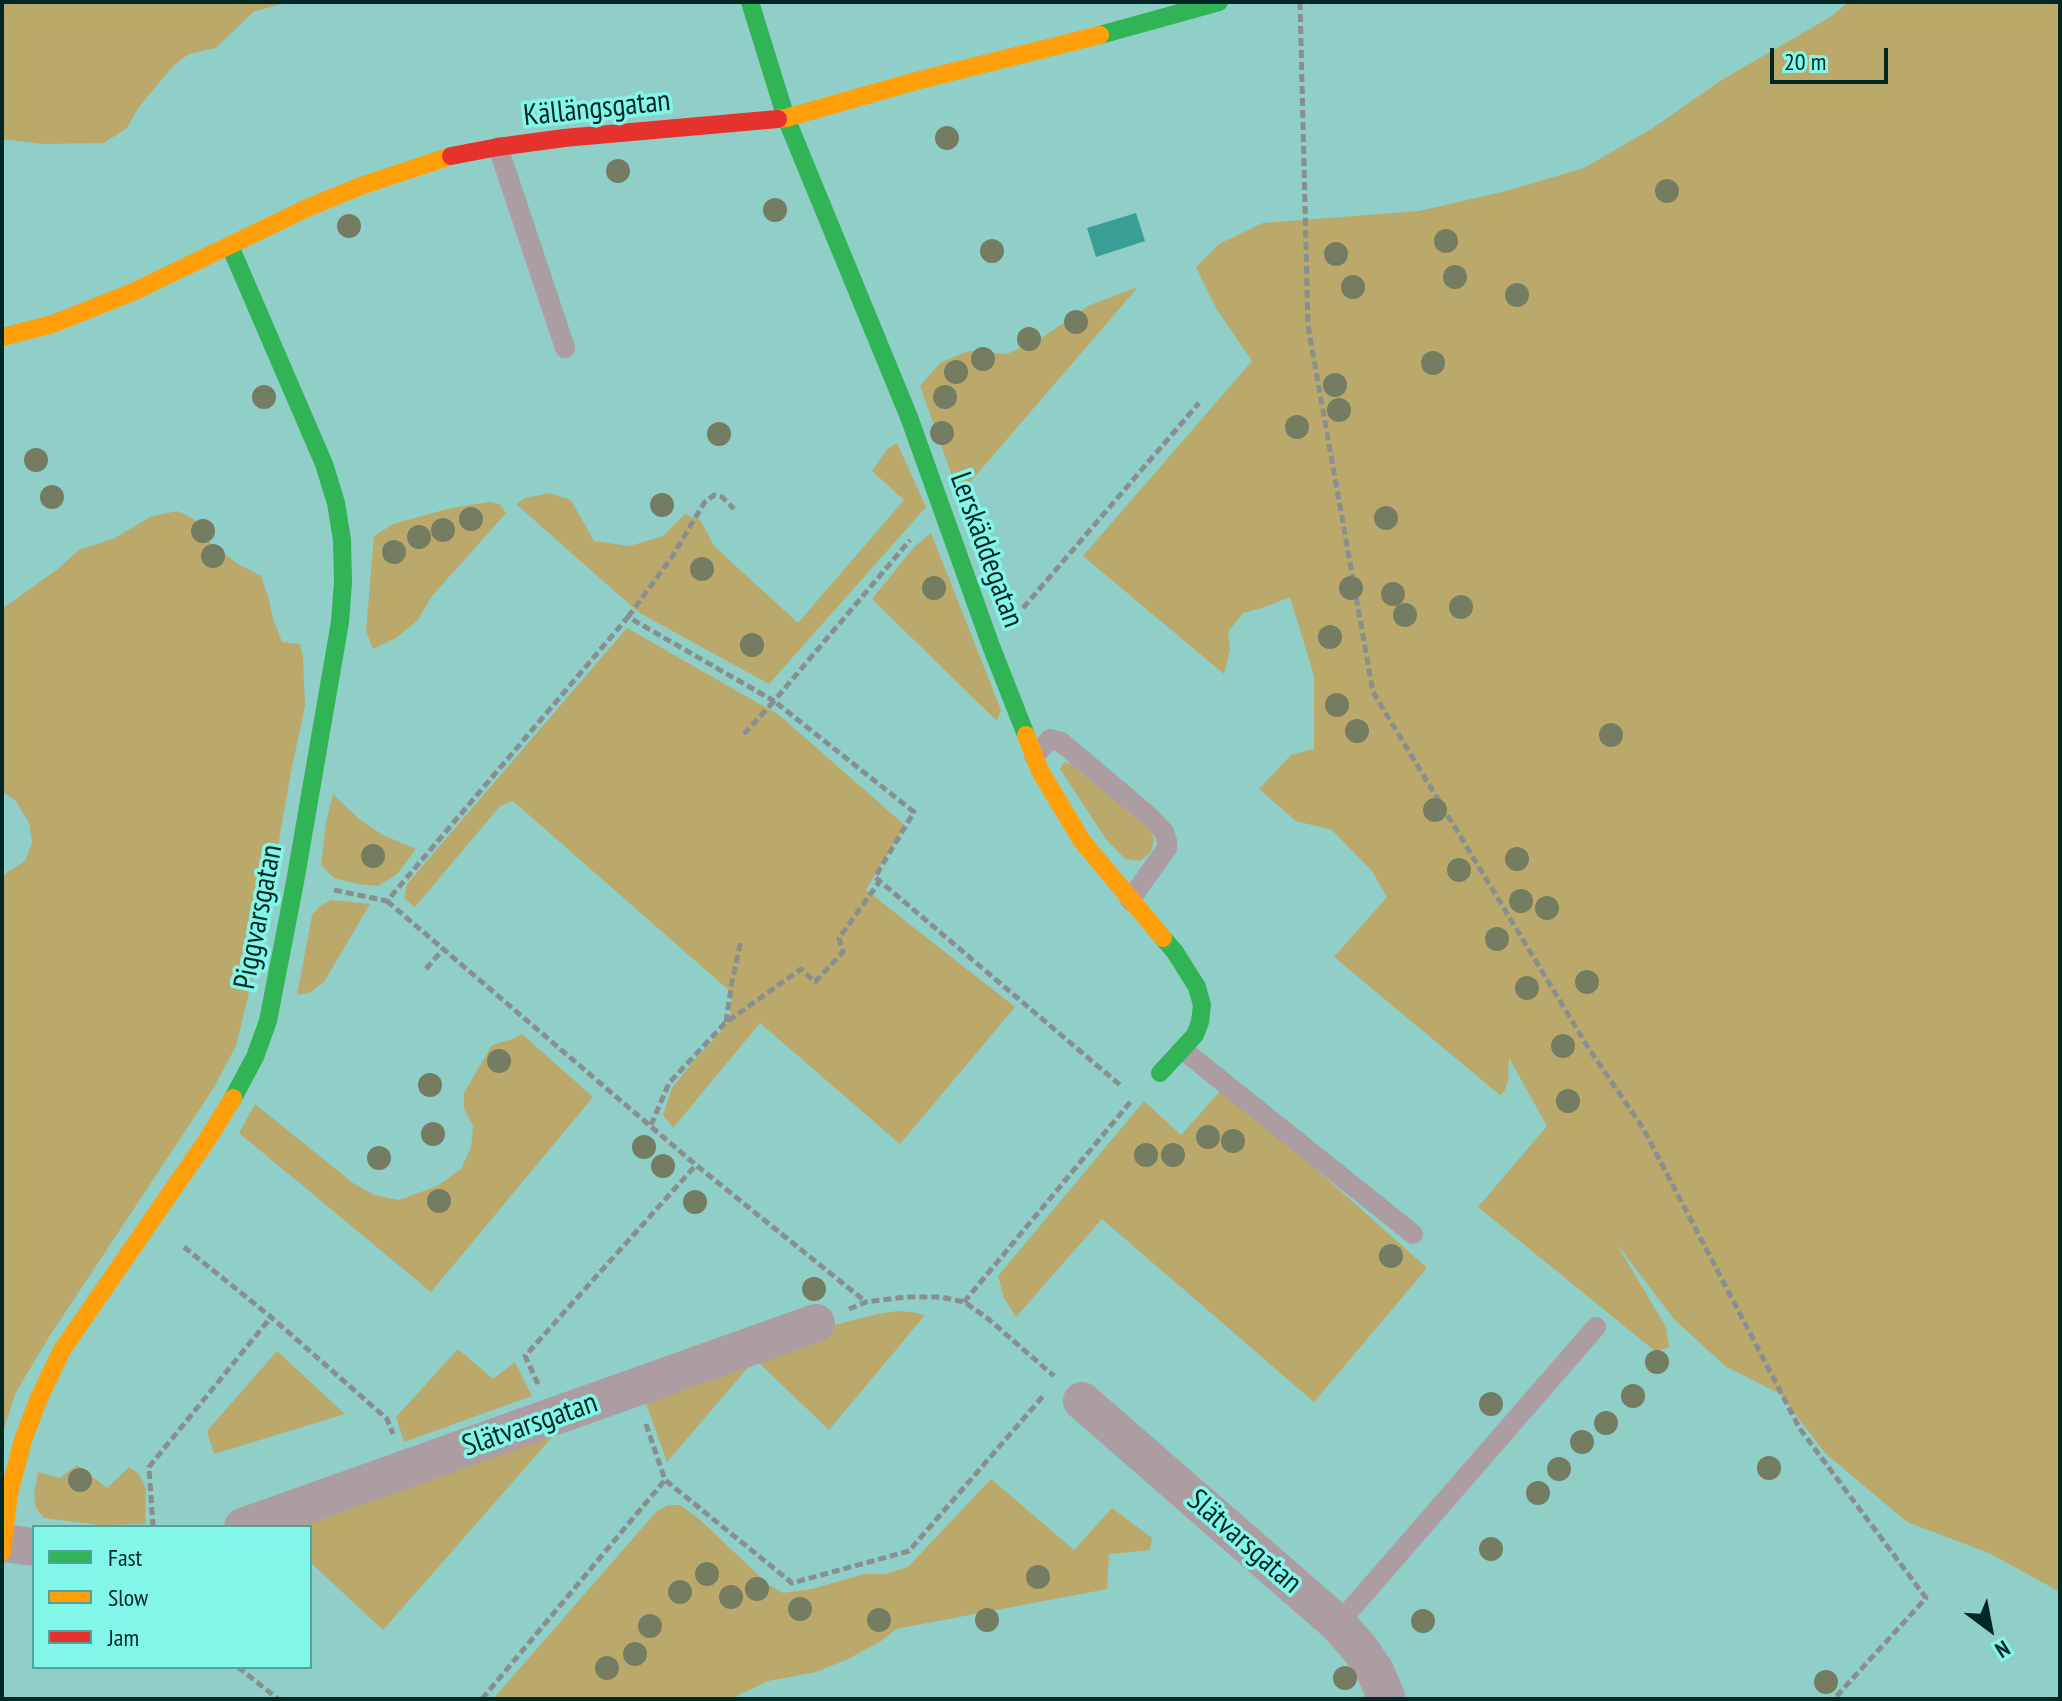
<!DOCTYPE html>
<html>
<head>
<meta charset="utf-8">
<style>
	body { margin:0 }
	#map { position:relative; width:2062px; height:1701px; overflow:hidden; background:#90cec8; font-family:"PT Sans Narrow",sans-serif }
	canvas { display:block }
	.frame { position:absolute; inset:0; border:4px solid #002723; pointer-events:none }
	.legend { position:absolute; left:32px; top:1525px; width:280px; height:144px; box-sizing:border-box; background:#83f6ea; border:2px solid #4fa39a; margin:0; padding:10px 14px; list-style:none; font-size:24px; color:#002723 }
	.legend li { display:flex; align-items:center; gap:16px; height:40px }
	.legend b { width:40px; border:2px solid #4fa39a }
	.north { position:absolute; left:1950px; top:1589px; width:80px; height:80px; -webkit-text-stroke:6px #83f6ea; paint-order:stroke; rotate:148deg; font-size:22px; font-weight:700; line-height:32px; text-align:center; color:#002723 }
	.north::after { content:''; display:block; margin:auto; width:28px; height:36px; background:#002723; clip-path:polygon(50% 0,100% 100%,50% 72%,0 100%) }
	.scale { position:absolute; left:1770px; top:48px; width:118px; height:36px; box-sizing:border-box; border:4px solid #002723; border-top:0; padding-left:10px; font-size:24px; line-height:28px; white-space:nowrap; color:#002723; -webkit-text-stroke:6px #83f6ea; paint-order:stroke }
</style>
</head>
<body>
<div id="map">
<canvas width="2062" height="1701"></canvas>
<div class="frame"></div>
<ul class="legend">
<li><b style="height:10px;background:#30b455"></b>Fast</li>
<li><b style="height:10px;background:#ff9f0a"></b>Slow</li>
<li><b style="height:10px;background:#e5322d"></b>Jam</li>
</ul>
<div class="north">N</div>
<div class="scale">20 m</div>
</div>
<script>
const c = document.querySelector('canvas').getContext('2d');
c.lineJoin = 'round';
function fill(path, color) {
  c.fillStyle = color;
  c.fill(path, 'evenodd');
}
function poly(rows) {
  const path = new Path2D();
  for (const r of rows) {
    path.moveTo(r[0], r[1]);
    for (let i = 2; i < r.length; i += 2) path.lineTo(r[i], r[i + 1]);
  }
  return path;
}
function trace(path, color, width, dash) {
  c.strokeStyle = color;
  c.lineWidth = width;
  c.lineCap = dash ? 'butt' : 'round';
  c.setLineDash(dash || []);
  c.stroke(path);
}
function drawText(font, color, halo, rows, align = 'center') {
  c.font = font + ' "PT Sans Narrow",sans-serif';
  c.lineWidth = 7;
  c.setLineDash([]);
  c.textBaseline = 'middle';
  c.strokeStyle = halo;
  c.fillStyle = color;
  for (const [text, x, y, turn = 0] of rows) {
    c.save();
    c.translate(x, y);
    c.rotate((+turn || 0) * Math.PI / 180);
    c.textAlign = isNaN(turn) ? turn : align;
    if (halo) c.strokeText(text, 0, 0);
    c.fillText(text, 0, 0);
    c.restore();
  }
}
fill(poly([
	[2,2,288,2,253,12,216,48,189,54,174,65,138,108,127,128,104,143,43,144,2,139],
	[1848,2,2060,2,2060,1592,1989,1553,1907,1522,1825,1453,1780,1394,1725,1366,1674,1319,1616,1243,1666,1327,1669,1347,1656,1352,1478,1207,1547,1126,1509,1058,1508,1081,1505,1091,1500,1095,1334,957,1387,897,1372,871,1332,830,1296,821,1259,789,1291,755,1314,749,1314,676,1290,597,1262,608,1243,613,1228,632,1230,649,1224,674,1083,556,1252,361,1216,308,1196,267,1219,244,1263,223,1419,211,1506,191,1584,168,1653,128,1720,81,1832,16],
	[1138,287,959,495,920,386,940,363,968,351,1007,354,1040,339,1090,305],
	[897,443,926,507,769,684,638,612,516,504,525,498,549,493,571,500,594,541,630,546,663,536,685,514,701,521,714,546,798,623,904,500,872,471,887,449],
	[489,502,500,504,506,513,432,596,417,621,396,638,373,649,366,631,374,536,393,524,451,508],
	[177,511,194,519,212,545,238,564,261,576,269,599,272,616,282,642,300,644,303,658,305,706,291,772,266,914,257,959,236,1046,213,1089,49,1337,16,1392,2,1434,2,876,25,861,32,843,29,823,16,801,2,791,2,609,59,568,79,550,115,538,150,517],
	[931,533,1001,710,997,721,872,599,914,547],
	[627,628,779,715,900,821,905,826,866,890,1015,1007,900,1144,760,1023,673,1128,663,1115,672,1088,696,1058,726,1026,730,1016,732,993,513,801,500,806,415,907,404,898,407,884],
	[1064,762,1072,764,1149,829,1154,839,1151,852,1140,861,1125,859,1106,839,1060,769],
	[333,794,360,820,383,835,416,849,397,874,378,886,359,884,334,878,321,865,326,822],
	[331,900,370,904,324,982,309,993,297,995,312,915,320,906],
	[522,1034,593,1097,431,1292,239,1133,255,1104,353,1183,374,1195,399,1200,437,1186,461,1169,471,1147,473,1126,464,1109,464,1093,492,1045,510,1040],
	[1224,1087,1427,1268,1314,1402,1102,1219,1016,1317,1004,1298,998,1276,1144,1101,1181,1135],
	[897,1311,912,1312,925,1315,829,1430,757,1361,750,1365,667,1462,642,1392,823,1328,878,1314],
	[458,1349,493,1379,515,1362,532,1396,404,1442,396,1417],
	[277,1351,345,1414,214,1454,207,1431],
	[568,1419,383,1630,310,1562,310,1527,272,1527],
	[77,1465,107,1488,129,1467,139,1474,146,1489,145,1524,101,1525,44,1518,36,1508,34,1494,38,1472,60,1478],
	[991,1479,1074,1550,1112,1508,1152,1538,1150,1550,1109,1554,1107,1589,896,1629,881,1641,848,1659,816,1672,768,1681,730,1699,493,1699,656,1512,668,1505,680,1505,697,1517,769,1585,783,1593,812,1589,864,1574,885,1574,908,1567]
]), '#baa96b');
fill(poly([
	[1136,213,1145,241,1096,257,1087,228]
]), '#399e96');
trace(poly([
	[1300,2,1308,326,1373,692,1589,1049,1643,1128,1800,1429,1926,1598,1834,1699],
	[1023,608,1199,403],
	[628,617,672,557,704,503,714,495,722,497,734,509],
	[744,734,774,701,914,812,875,877,1120,1085],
	[334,890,387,901,628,617,774,701,910,540],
	[387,901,696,1165,866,1302],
	[426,969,444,948],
	[726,1022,732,982,741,940],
	[651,1125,669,1083,725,1023,801,969,815,982,843,952,839,938,880,881],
	[184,1247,271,1317,387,1419,393,1434],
	[964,1302,1132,1100],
	[849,1309,866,1302,906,1297,941,1297,964,1302,986,1317,1054,1376],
	[538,1384,525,1356,696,1165],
	[646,1424,665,1480,792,1583,909,1551,1044,1395],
	[153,1527,149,1467,271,1317],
	[238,1667,278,1699],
	[482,1699,665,1480]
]), '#898e8f', 5, [8, 4]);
trace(poly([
	[498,147,565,348],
	[1034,756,1050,739,1061,742,1150,817,1164,832,1167,841,1167,848,1130,900],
	[1183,1050,1413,1234],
	[1338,1624,1596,1327]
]), '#ab9da1', 20);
trace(poly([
	[1082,1401,1338,1624,1360,1649,1375,1671,1387,1699],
	[243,1527,816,1323],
	[3,1543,34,1547]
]), '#ab9da1', 38);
trace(poly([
	[750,2,786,118,909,417,991,646,1026,735],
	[1100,35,1219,2],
	[230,246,324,464,336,503,342,540,343,582,340,622,295,882,268,1021,255,1057,233,1098],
	[1160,1073,1195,1035,1200,1022,1202,1005,1197,987,1175,952,1163,938]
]), '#30b455', 18);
trace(poly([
	[778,119,786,118,916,81,1100,35],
	[2,337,53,324,133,292,305,209,358,187,451,156],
	[1026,735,1040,771,1082,841,1163,938],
	[2,1552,9,1494,23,1440,39,1398,62,1350,207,1140,233,1098]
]), '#ff9f0a', 18);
trace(poly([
	[451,156,498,147,564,138,778,119]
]), '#e5322d', 18);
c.fillStyle = '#747d62';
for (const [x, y] of [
	[947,138],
	[618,171],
	[1667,191],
	[775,210],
	[349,226],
	[1446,241],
	[992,251],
	[1336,254],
	[1455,277],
	[1353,287],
	[1517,295],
	[1076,322],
	[1029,339],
	[983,359],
	[1433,363],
	[956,372],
	[1335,385],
	[264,397],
	[945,397],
	[1339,410],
	[1297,427],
	[942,433],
	[719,434],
	[36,460],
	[52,497],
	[662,505],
	[1386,518],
	[471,519],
	[443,530],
	[203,531],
	[419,537],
	[394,552],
	[213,556],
	[702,569],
	[934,588],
	[1351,588],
	[1393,594],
	[1461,607],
	[1405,615],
	[1330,637],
	[752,645],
	[1337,705],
	[1357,731],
	[1611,735],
	[1435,810],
	[373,856],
	[1517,859],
	[1459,870],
	[1521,901],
	[1547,908],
	[1497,939],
	[1587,982],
	[1527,988],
	[1563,1046],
	[499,1061],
	[430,1085],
	[1568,1101],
	[433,1134],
	[1208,1137],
	[1233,1141],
	[644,1147],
	[1146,1155],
	[1173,1155],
	[379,1158],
	[663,1166],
	[439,1201],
	[695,1202],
	[1391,1256],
	[814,1289],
	[1657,1362],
	[1633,1396],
	[1491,1404],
	[1606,1423],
	[1582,1442],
	[1769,1468],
	[1559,1469],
	[80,1480],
	[1538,1493],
	[1491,1549],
	[707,1574],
	[1038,1577],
	[757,1589],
	[680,1592],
	[731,1597],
	[800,1609],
	[879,1620],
	[987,1620],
	[1423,1621],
	[650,1626],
	[635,1654],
	[607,1668],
	[1345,1678],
	[1826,1682]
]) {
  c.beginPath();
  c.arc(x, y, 12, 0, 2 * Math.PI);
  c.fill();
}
drawText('30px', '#002723', '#83f6ea', [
	["Källängsgatan",597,109,-6],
	["Lerskäddegatan",986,550,70],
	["Piggvarsgatan",259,917,-79],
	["Slätvarsgatan",530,1425,-19],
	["Slätvarsgatan",1244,1542,41]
]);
</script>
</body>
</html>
